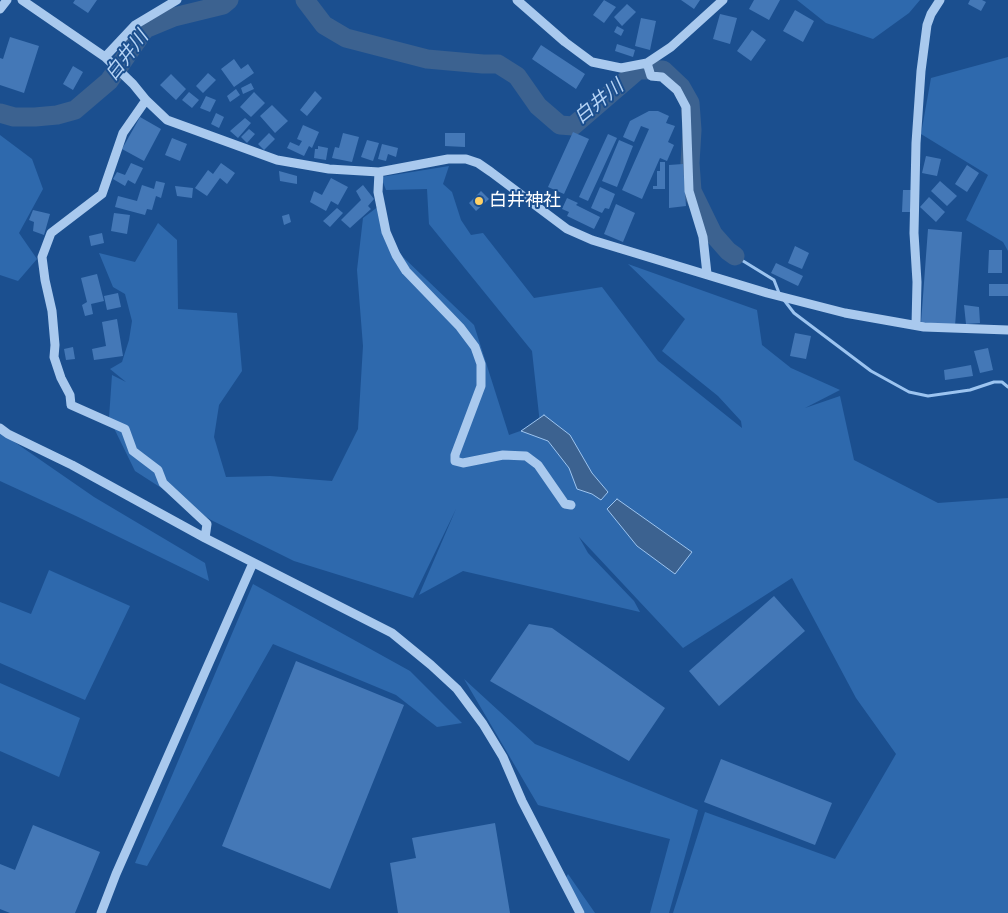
<!DOCTYPE html>
<html>
<head>
<meta charset="utf-8">
<style>
	body { margin:0 }
	canvas { display:block; background:#1b4f8f }
</style>
</head>
<body>
<canvas width="1008" height="913"></canvas>
<script>
const c = document.querySelector('canvas').getContext('2d');
c.lineJoin = 'round';
function fill(path, color) {
  c.fillStyle = color;
  c.fill(path, 'evenodd');
}
function poly(rows) {
  const path = new Path2D();
  for (const r of rows) {
    path.moveTo(r[0], r[1]);
    for (let i = 2; i < r.length; i += 2) path.lineTo(r[i], r[i + 1]);
  }
  return path;
}
function trace(path, color, width, dash) {
  c.strokeStyle = color;
  c.lineWidth = width;
  c.lineCap = dash ? 'butt' : 'round';
  c.setLineDash(dash || []);
  c.stroke(path);
}
function drawText(font, color, halo, rows, align = 'center') {
  c.font = font + ' "Open Sans","Noto Sans JP",sans-serif';
  c.lineWidth = 4;
  c.setLineDash([]);
  c.textBaseline = 'middle';
  c.strokeStyle = halo;
  c.fillStyle = color;
  for (const [text, x, y, turn = 0] of rows) {
    c.save();
    c.translate(x, y);
    c.rotate((+turn || 0) * Math.PI / 180);
    c.textAlign = isNaN(turn) ? turn : align;
    if (halo) c.strokeText(text, 0, 0);
    c.fillText(text, 0, 0);
    c.restore();
  }
}
fill(poly([
	[797,0,920,0,909,13,873,39,826,23],
	[1008,57,1008,251,1003,242,966,220,988,175,921,134,931,78],
	[0,135,32,159,43,189,19,233,37,259,18,281,0,275],
	[449,166,443,184,452,192,461,220,471,235,483,233,534,298,602,287,658,361,742,428,741,421,718,396,662,351,685,319,628,264,757,310,762,345,791,368,840,390,805,408,840,396,854,460,938,503,1008,498,1008,913,673,913,705,812,835,859,896,754,856,698,792,578,683,648,579,537,588,553,634,601,640,612,463,571,419,595,456,509,413,598,294,561,211,520,135,471,109,418,112,375,126,382,110,369,122,362,129,340,132,321,125,294,113,287,99,253,135,262,158,223,177,240,178,309,237,313,242,371,219,405,214,437,226,477,270,476,332,481,358,429,363,346,357,270,363,218,379,206,386,232,403,257,474,325,509,435,540,424,532,351,429,224,427,189,386,190,381,177],
	[0,432,94,497,205,563,209,581,76,516,0,481],
	[49,570,130,606,85,700,0,663,0,602,31,614],
	[253,584,410,671,462,723,437,727,396,695,273,644,147,866,135,863],
	[464,679,535,744,698,810,669,913,650,913,670,839,538,805],
	[0,683,80,718,59,777,0,751],
	[568,874,595,913,585,913,564,881]
]), '#2e69ad');
const water = poly([
	[544,415,570,435,592,473,608,492,601,500,592,494,577,489,569,468,548,441,521,431,544,415],
	[617,499,692,552,675,574,637,546,607,509,617,499]
]);
fill(water, '#3c6290');
trace(water, '#9cc4f0', 1);
trace(poly([
	[735,256,774,280,779,293],
	[784,300,794,313,871,371,909,392,928,396,970,390,994,382,1002,382,1008,387]
]), '#9cc4f0', 3);
trace(poly([
	[305,0,324,25,346,38,427,59,483,64,498,64,517,76,538,106,560,125,573,126,638,70,663,70,681,87,690,103,692,130,690,163,692,191,713,234,728,251,735,256],
	[0,113,14,117,35,117,57,115,75,110,109,81,145,29,174,17,223,5,229,0]
]), '#3c6290', 19);
fill(poly([
	[75,0,97,0,88,13,73,3],
	[604,0,616,7,604,23,593,15],
	[681,0,700,0,694,9],
	[754,0,780,0,769,20,749,9],
	[970,0,982,0,986,2,981,11,968,4],
	[627,4,636,12,622,26,614,17],
	[795,10,814,21,803,42,783,31],
	[720,14,737,18,730,44,713,39],
	[641,18,656,21,650,50,635,46],
	[617,26,624,30,621,36,614,32],
	[752,30,766,40,751,61,737,51],
	[10,37,39,46,24,93,0,85,0,58,3,59],
	[617,44,635,50,633,57,615,51],
	[541,45,585,74,576,89,532,59],
	[234,59,241,69,248,64,254,73,234,87,221,69],
	[73,66,83,72,73,90,63,84],
	[208,73,216,80,203,93,196,86],
	[171,74,186,89,176,100,160,85],
	[251,83,254,89,243,94,241,88],
	[236,89,240,95,230,102,227,96],
	[315,91,322,98,307,116,300,110],
	[189,92,199,100,192,108,182,100],
	[254,92,265,103,251,117,240,107],
	[206,96,216,100,210,112,200,108],
	[272,105,288,121,275,133,260,116],
	[649,111,658,111,669,116,666,123,675,126,668,142,674,145,667,161,660,158,642,199,622,190,649,129,641,126,634,142,623,137,630,121],
	[216,113,224,117,219,128,211,124],
	[140,117,161,129,144,161,122,149],
	[245,118,251,123,238,138,230,131],
	[303,125,319,132,312,148,309,146,304,156,287,148,290,142,299,146,302,141,297,139],
	[249,129,255,134,247,143,241,137],
	[573,132,589,139,564,194,548,187],
	[269,133,275,139,264,150,258,144],
	[343,133,359,137,352,162,332,158,335,147,339,148],
	[445,133,465,133,465,147,445,146],
	[608,134,617,138,588,201,579,197],
	[172,138,187,144,180,161,165,155],
	[367,140,379,143,373,161,361,157],
	[619,140,633,146,617,187,602,181],
	[382,144,398,148,396,157,388,154,386,161,378,159],
	[318,146,328,148,326,160,314,158,315,149,318,149],
	[926,156,941,159,937,176,922,173],
	[660,162,665,162,665,189,653,189,653,186,657,186,657,171,660,171],
	[131,163,143,168,135,184,128,180,125,186,113,179,117,172,125,175],
	[221,163,235,173,227,184,220,178,207,196,195,188,208,170,213,174],
	[683,164,686,206,669,208,669,165],
	[967,165,979,173,967,192,955,184],
	[279,171,297,176,297,184,280,181],
	[331,178,348,187,338,205,331,201,326,211,310,202,314,191,322,195],
	[156,181,165,183,161,198,156,196,152,210,147,209,145,215,115,207,118,196,137,201,142,185,154,189],
	[940,181,957,196,947,206,931,191],
	[363,185,374,199,368,206,371,209,350,228,341,220,361,200,356,191],
	[175,186,193,188,192,198,177,196],
	[600,187,615,194,609,209,605,208,602,213,591,208],
	[903,190,911,190,910,212,902,212],
	[481,191,489,199,476,211,469,203],
	[929,197,945,212,936,222,920,207],
	[567,198,578,203,576,205,600,217,594,229,567,216,569,212,562,209],
	[616,204,635,213,623,242,604,234],
	[337,208,343,213,330,227,323,221],
	[33,210,50,214,44,235,33,231,34,222,29,220],
	[114,213,130,215,127,234,111,231],
	[289,214,291,222,284,225,282,216],
	[928,229,962,232,955,326,921,323],
	[102,233,104,243,91,246,89,236],
	[795,246,809,253,802,269,788,263],
	[989,250,1002,250,1002,273,988,273],
	[776,263,803,276,798,286,771,273],
	[97,274,104,301,91,304,93,314,85,316,82,305,87,302,81,278],
	[989,284,1008,284,1008,296,989,296],
	[118,293,121,307,107,310,104,296],
	[964,305,979,307,980,323,966,324],
	[117,319,123,356,94,360,92,349,106,346,102,322],
	[795,333,811,336,806,359,790,356],
	[73,347,75,359,66,360,64,349],
	[988,348,993,370,980,373,974,351],
	[971,365,973,376,945,380,944,370],
	[774,596,805,631,719,706,689,671],
	[529,624,552,628,665,708,629,761,490,681],
	[296,661,404,705,330,889,222,846],
	[721,759,832,803,815,845,704,802],
	[495,823,510,913,398,913,390,863,416,858,412,838],
	[33,825,100,852,75,913,10,913,0,909,0,864,15,870]
]), '#4478b7');
trace(poly([
	[22,0,105,57,133,84,146,100,167,120,277,160,329,169,379,172,448,159,466,159,478,163,491,172,567,229,592,240,767,293,845,313,924,327,1008,330],
	[517,0,565,42,592,62,621,68,647,63,671,47,723,0],
	[0,9,7,0],
	[105,57,135,25,177,0],
	[647,63,651,76,662,77,677,90,686,107,689,191,703,237,707,274],
	[146,100,123,133,102,194,51,233,42,257,45,280,52,311,55,345,54,357,61,378,70,395,71,405,125,429,133,451,158,470,163,483,207,524,205,538],
	[379,172,378,192,386,232,396,255,406,271,460,327,475,347,481,364,481,386,455,455,455,461,463,463,503,455,526,456,538,465,565,504,571,505],
	[916,325,917,282,914,233,916,143,921,71,927,25,931,14,940,0],
	[0,428,8,434,72,465,205,538,392,633,431,665,457,689,483,724,503,757,522,801,580,913],
	[101,913,116,874,253,563]
]), '#a9c9ee', 9);
for (const [x, y, r, color] of [
	[479,201,5,"#ffd166"]
]) {
  const dot = new Path2D();
  dot.arc(x, y, r, 0, 2 * Math.PI);
  c.fillStyle = color;
  c.fill(dot);
  trace(dot, '#1b4f8f', 2);
}
drawText('18px', '#fff', '#1b4f8f', [
	["白井神社",489,201]
], 'left');
drawText('italic 19px', '#b5d3f5', '#1b4f8f', [
	["白井川",127,56,-52],
	["白井川",599,102,-39]
]);
</script>
</body>
</html>
